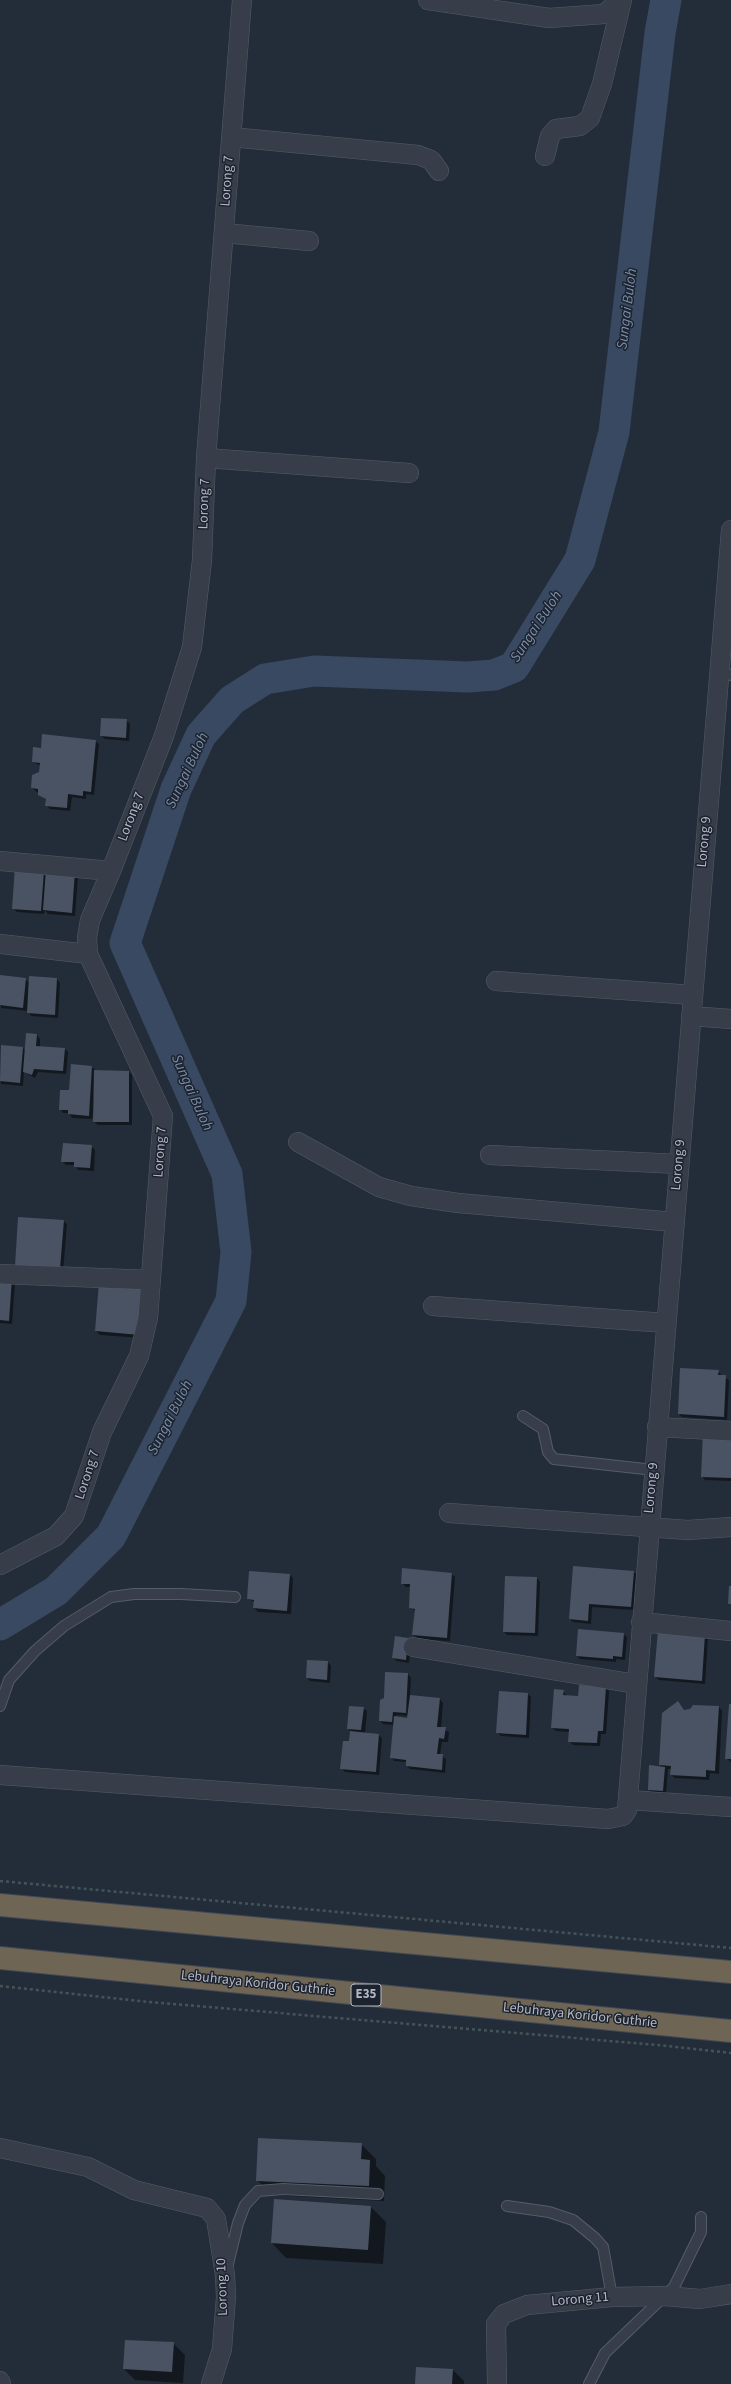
<!DOCTYPE html>
<html>
<head>
<meta charset="utf-8">
<style>
	body { margin:0 }
	canvas { display:block; background:#232c39 }
</style>
</head>
<body>
<canvas width="731" height="2384"></canvas>
<script>
const c = document.querySelector('canvas').getContext('2d');
c.lineJoin = 'round';
function fill(path, color) {
  c.fillStyle = color;
  c.fill(path, 'evenodd');
}
function poly(rows) {
  const path = new Path2D();
  for (const r of rows) {
    path.moveTo(r[0], r[1]);
    for (let i = 2; i < r.length; i += 2) path.lineTo(r[i], r[i + 1]);
  }
  return path;
}
function trace(path, color, width, dash) {
  c.strokeStyle = color;
  c.lineWidth = width;
  c.lineCap = dash ? 'butt' : 'round';
  c.setLineDash(dash || []);
  c.stroke(path);
}
function drawText(font, color, halo, rows, align = 'center') {
  c.font = font + ' "Source Sans 3",sans-serif';
  c.lineWidth = 3;
  c.setLineDash([]);
  c.textBaseline = 'middle';
  c.strokeStyle = halo;
  c.fillStyle = color;
  for (const [text, x, y, turn = 0] of rows) {
    c.save();
    c.translate(x, y);
    c.rotate((+turn || 0) * Math.PI / 180);
    c.textAlign = isNaN(turn) ? turn : align;
    if (halo) c.strokeText(text, 0, 0);
    c.fillText(text, 0, 0);
    c.restore();
  }
}
fill(poly([
	[126,720,130,724,129,741,105,739,101,736],
	[95,741,99,744,94,795,86,794,86,799,72,797,70,811,50,809,46,805,47,800,32,788,40,773,41,766,33,762,42,750],
	[16,868,78,876,75,916,48,914,45,910,44,914,17,912,13,908],
	[0,976,25,979,30,983,57,979,60,983,58,1018,31,1016,28,1011,1,1008],
	[37,1035,40,1039,40,1047,65,1049,68,1052,66,1074,38,1072,35,1078,24,1072,23,1086,1,1084,2,1046,23,1048,26,1051],
	[92,1067,95,1070,129,1072,132,1075,132,1125,98,1125,94,1122,94,1108,92,1119,72,1118,69,1113,63,1113,60,1109,70,1092],
	[91,1146,95,1150,94,1171,78,1170,75,1165,66,1165,62,1161],
	[19,1218,63,1221,67,1224,63,1272],
	[0,1279,15,1283,12,1324,0,1323],
	[100,1284,143,1338,100,1335,96,1331],
	[718,1371,722,1376,729,1380,727,1420,682,1417,679,1414],
	[731,1434,731,1481,705,1480,702,1476],
	[574,1567,634,1572,637,1575,634,1610,592,1607,591,1624,573,1622,570,1619],
	[452,1574,455,1577,450,1641,417,1639,413,1635,416,1611,410,1608,411,1587,406,1587,402,1583],
	[290,1575,293,1578,291,1614,258,1612,254,1608,255,1602,248,1599],
	[537,1578,540,1582,538,1636,507,1635,504,1632],
	[623,1634,627,1637,625,1660,616,1659,616,1662,580,1659,577,1656],
	[705,1635,708,1638,705,1684,659,1680,655,1677],
	[408,1639,411,1642,409,1663,397,1661,393,1658],
	[328,1662,331,1666,330,1683,310,1681,307,1678],
	[408,1674,411,1678,410,1696,440,1699,443,1703,441,1728,449,1732,448,1742,442,1742,440,1755,446,1759,445,1773,410,1769,407,1766,407,1762,394,1761,391,1757,394,1725,383,1724,380,1721,385,1699],
	[396,1715,409,1716,408,1719,396,1718],
	[605,1688,609,1691,606,1734,601,1734,600,1746,573,1745,569,1741,570,1732,556,1731,552,1728,563,1691,567,1696,579,1697],
	[528,1694,531,1697,529,1738,501,1736,498,1733],
	[731,1705,731,1762,726,1758],
	[681,1706,685,1711,690,1710,694,1706,719,1707,722,1711,719,1774,710,1773,709,1780,675,1778,671,1775,672,1769,668,1769,666,1794,652,1793,649,1790,660,1767,663,1713],
	[363,1708,367,1711,365,1733,379,1735,382,1738,379,1775,345,1772,341,1768,350,1742,351,1731,348,1729],
	[361,2144,376,2159,376,2166,385,2176,384,2201,272,2195,257,2180],
	[371,2207,386,2222,383,2264,286,2258,272,2243],
	[173,2343,185,2355,183,2383,135,2380,124,2369],
	[453,2370,464,2381,464,2384,416,2384]
]), '#0007');
trace(poly([
	[0,1625,56,1591,111,1536,231,1301,236,1252,227,1174,125,943,176,789,201,735,232,700,265,679,314,671,468,677,494,675,514,667,580,560,614,432,660,33,666,0]
]), '#394961', 31);
fill(poly([
	[101,718,127,719,126,738,100,736],
	[42,734,96,740,91,792,83,791,83,796,68,794,67,808,45,806,46,799,38,795,38,789,31,788,32,775,39,772,40,763,32,762,33,747,41,748],
	[15,867,44,870,41,911,12,909],
	[46,869,75,871,72,913,43,910],
	[0,975,26,978,23,1008,0,1005],
	[29,976,57,978,55,1015,27,1013],
	[26,1033,37,1034,36,1046,65,1048,63,1071,34,1069,32,1075,23,1072],
	[1,1045,23,1047,20,1083,0,1081],
	[71,1064,92,1066,89,1116,68,1114,68,1110,59,1110,60,1090,69,1090],
	[94,1070,129,1071,129,1122,93,1122],
	[63,1143,92,1145,90,1168,74,1167,74,1162,61,1162],
	[18,1217,64,1220,60,1269,15,1266],
	[0,1278,12,1278,9,1321,0,1320],
	[99,1283,143,1286,140,1335,95,1331],
	[680,1368,719,1370,718,1375,726,1375,724,1417,678,1414],
	[703,1432,731,1434,731,1478,701,1477],
	[573,1566,634,1571,631,1607,589,1604,588,1621,569,1619],
	[402,1568,452,1573,447,1638,412,1635,415,1609,409,1608,410,1584,401,1584],
	[249,1571,290,1574,287,1611,253,1608,254,1600,247,1599],
	[505,1576,537,1577,535,1633,503,1632],
	[729,1586,731,1586,731,1604,728,1604],
	[578,1629,624,1633,622,1657,613,1656,613,1659,576,1656],
	[658,1630,705,1634,702,1681,654,1677],
	[395,1636,408,1638,406,1660,392,1658],
	[307,1660,328,1661,327,1680,306,1678],
	[385,1672,408,1673,406,1713,393,1712,392,1722,379,1721,380,1700,384,1698],
	[579,1685,606,1687,603,1731,598,1731,597,1743,568,1742,569,1729,551,1728,554,1689,564,1690,563,1695,578,1696],
	[499,1691,528,1693,526,1735,496,1733],
	[410,1695,440,1698,437,1727,446,1727,444,1739,439,1738,437,1754,443,1754,442,1770,406,1766,406,1760,390,1758,394,1716,407,1718],
	[678,1701,684,1710,690,1709,693,1705,719,1706,715,1771,706,1770,706,1777,670,1775,671,1766,659,1765,662,1713],
	[729,1704,731,1704,731,1759,725,1759],
	[349,1706,364,1707,361,1730,347,1729],
	[350,1731,379,1734,376,1772,340,1769,343,1741,349,1741],
	[649,1765,665,1767,663,1791,648,1790],
	[258,2138,362,2143,361,2159,370,2160,369,2186,256,2181],
	[274,2199,371,2206,368,2250,271,2243],
	[125,2340,174,2342,172,2372,123,2369],
	[416,2367,453,2369,452,2384,415,2384]
]), '#495363');
const service = poly([
	[719,672,731,675],
	[523,1416,543,1429,548,1452,554,1459,654,1470],
	[0,1706,9,1680,35,1651,64,1626,111,1597,134,1594,181,1594,235,1597],
	[507,2206,549,2212,573,2220,595,2238,603,2247,612,2297],
	[228,2264,238,2223,245,2205,258,2191,283,2189,378,2194],
	[589,2384,605,2353,674,2287,701,2232,701,2217]
]);
const minor = poly([
	[428,0,549,18,604,14,621,0],
	[231,137,418,155,431,160,439,171],
	[545,156,550,136,556,129,580,126,590,118,602,84,622,0],
	[224,233,309,241],
	[206,458,409,473],
	[0,861,111,871],
	[0,944,88,954],
	[496,981,693,995],
	[691,1016,731,1019],
	[298,1142,379,1187,411,1196,458,1203,674,1222],
	[490,1155,679,1164],
	[0,1274,151,1280],
	[433,1306,666,1323],
	[657,1427,731,1431],
	[449,1513,688,1530,731,1527],
	[0,1565,56,1536,74,1516,102,1432,139,1356,148,1318,163,1116,88,954,87,938,90,920,111,871,164,736,192,647,202,560,206,458,242,0],
	[641,1622,731,1631],
	[413,1647,636,1684],
	[0,1775,608,1819,623,1816,627,1810,731,530],
	[629,1800,731,1807],
	[0,2148,88,2167,134,2190,207,2208,216,2219,225,2275,226,2297,222,2349,211,2384],
	[0,2381,1,2384],
	[497,2384,496,2324,504,2314,527,2305,612,2297,664,2296,700,2299,731,2294]
]);
const motorway = poly([
	[0,1905,731,1972],
	[0,1958,731,2031]
]);
trace(service, '#555c67', 12);
trace(minor, '#555c67', 20);
trace(motorway, '#424954', 24);
trace(poly([
	[0,1881,731,1948],
	[0,1986,149,2002,658,2045,731,2053]
]), '#435457', 2.5, [3, 3]);
trace(service, '#373e49', 10);
trace(minor, '#373e49', 19);
trace(motorway, '#6f6554', 22);
for (const [x, y, w] of [
	[366,1995,30]
]) {
  const box = new Path2D();
  box.roundRect(x - w / 2, y - 11, w, 22, 3);
  c.fillStyle = '#1c232e';
  c.fill(box);
  trace(box, '#b2b9c5', 1);
}
drawText('bold 13px', '#b2b9c5', null, [
	["E35",366,1995]
]);
drawText('14px', '#b2b9c5', '#1c232e', [
	["Lorong 7",228,181,-86],
	["Lorong 7",205,504,-88],
	["Lorong 7",132,817,-69],
	["Lorong 9",705,842,-85],
	["Lorong 7",161,1152,-86],
	["Lorong 9",679,1165,-85],
	["Lorong 7",88,1475,-72],
	["Lorong 9",652,1488,-85],
	["Lebuhraya Koridor Guthrie",258,1984,6],
	["Lebuhraya Koridor Guthrie",580,2016,6],
	["Lorong 10",223,2287,-92],
	["Lorong 11",580,2300,-5]
]);
drawText('italic 15px', '#7b8eab', '#1c232e', [
	["Sungai Buloh",628,309,-83],
	["Sungai Buloh",537,627,-57],
	["Sungai Buloh",188,771,-65],
	["Sungai Buloh",191,1093,66],
	["Sungai Buloh",171,1418,-63]
]);
</script>
</body>
</html>
